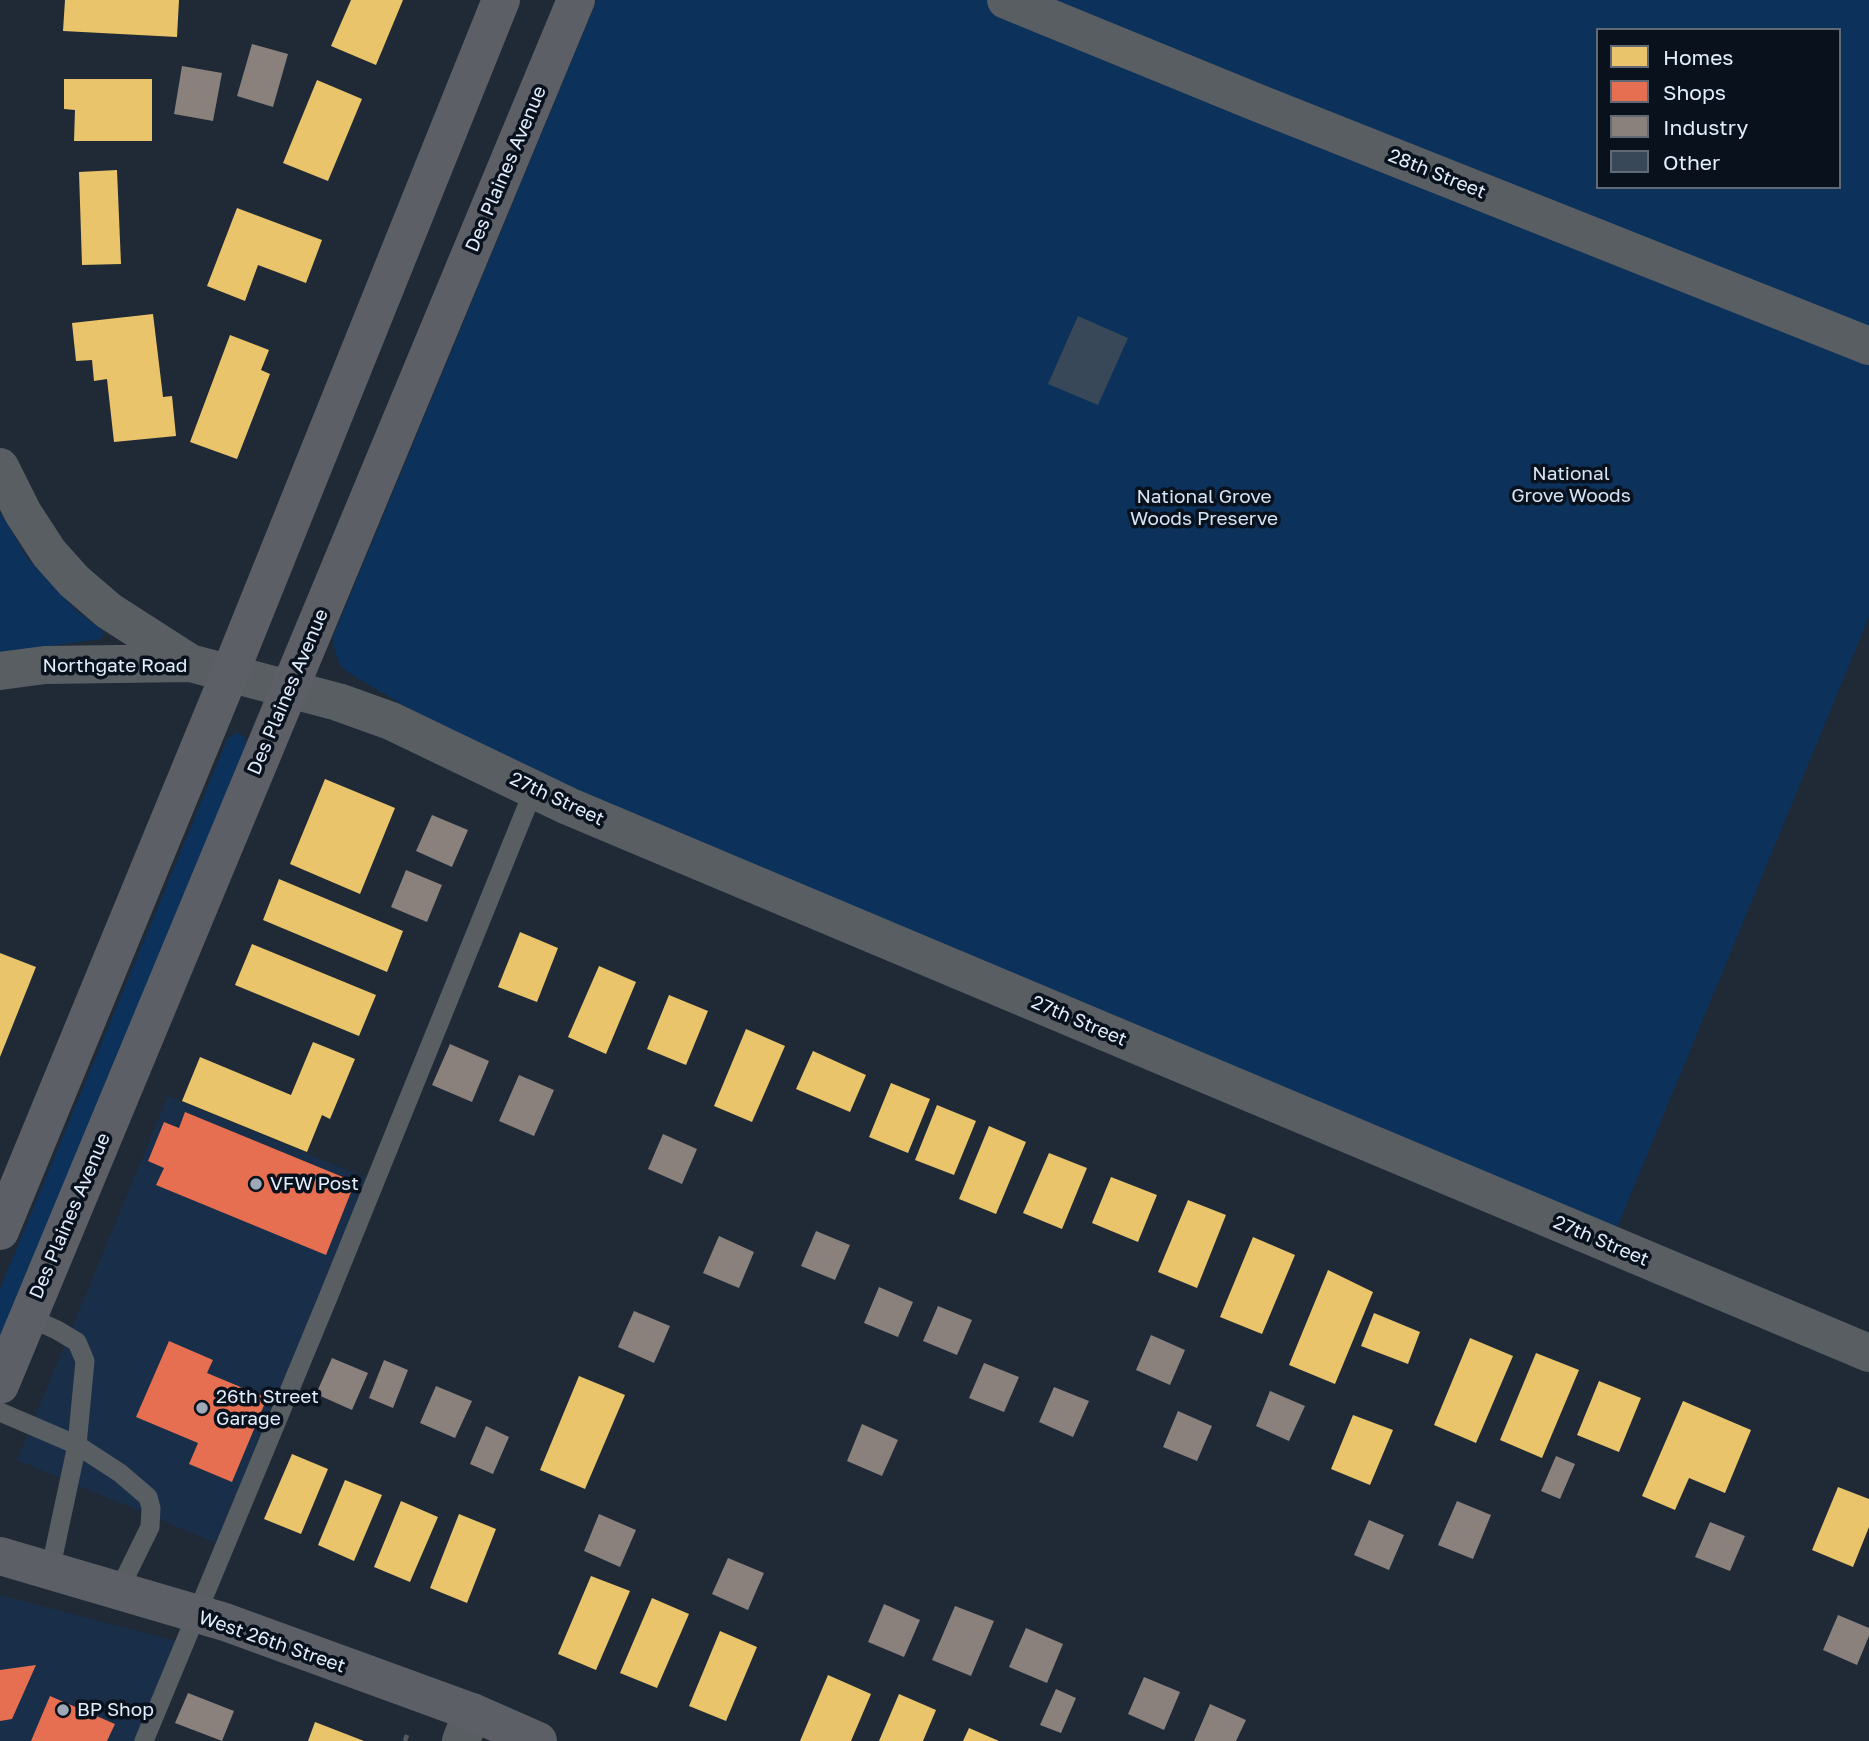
<!DOCTYPE html>
<html>
<head>
<meta charset="utf-8">
<style>
	body { margin:0 }
	#map { position:relative; width:1869px; height:1741px; overflow:hidden; background:#202a36; font-family:"Golos Text",sans-serif }
	canvas { display:block }
	.legend { position:absolute; left:1596px; top:28px; width:245px; height:161px; box-sizing:border-box; background:#09111c; border:2px solid #606976; margin:0; padding:9px 12px; list-style:none; font-size:21px; color:#e2eefe }
	.legend li { display:flex; align-items:center; gap:14px; height:35px }
	.legend b { width:35px; border:2px solid #606976 }
</style>
</head>
<body>
<div id="map">
<canvas width="1869" height="1741"></canvas>
<ul class="legend">
<li><b style="height:19px;background:#e9c46a"></b>Homes</li>
<li><b style="height:19px;background:#e76f51"></b>Shops</li>
<li><b style="height:19px;background:#8a817c"></b>Industry</li>
<li><b style="height:19px;background:#384859"></b>Other</li>
</ul>
</div>
<script>
const c = document.querySelector('canvas').getContext('2d');
c.lineJoin = 'round';
function fill(path, color) {
  c.fillStyle = color;
  c.fill(path, 'evenodd');
}
function poly(rows) {
  const path = new Path2D();
  for (const r of rows) {
    path.moveTo(r[0], r[1]);
    for (let i = 2; i < r.length; i += 2) path.lineTo(r[i], r[i + 1]);
  }
  return path;
}
function trace(path, color, width, dash) {
  c.strokeStyle = color;
  c.lineWidth = width;
  c.lineCap = dash ? 'butt' : 'round';
  c.setLineDash(dash || []);
  c.stroke(path);
}
function drawText(font, color, halo, rows, align = 'center') {
  c.font = font + ' "Golos Text",sans-serif';
  c.lineWidth = 7;
  c.setLineDash([]);
  c.textBaseline = 'middle';
  c.strokeStyle = halo;
  c.fillStyle = color;
  for (const [text, x, y, turn = 0] of rows) {
    c.save();
    c.translate(x, y);
    c.rotate((+turn || 0) * Math.PI / 180);
    c.textAlign = isNaN(turn) ? turn : align;
    if (halo) c.strokeText(text, 0, 0);
    c.fillText(text, 0, 0);
    c.restore();
  }
}
fill(poly([
	[168,1096,381,1184,233,1550,17,1460],
	[0,1595,184,1643,144,1741,0,1741]
]), '#192e48');
fill(poly([
	[597,0,1869,0,1869,617,1616,1230,582,797,455,735,357,678,341,667,335,652,333,637],
	[1598,30,1839,30,1839,187,1598,187],
	[0,512,28,559,78,612,102,630,104,633,101,639,0,653],
	[237,732,245,738,246,746,0,1340,0,1289,227,740]
]), '#0c315a');
fill(poly([
	[65,0,179,0,177,37,63,31],
	[351,0,403,0,376,65,331,46],
	[64,79,152,79,152,141,74,141,75,110,64,109],
	[317,80,362,99,328,181,283,163],
	[117,170,121,264,82,265,79,172],
	[237,208,322,240,306,283,258,265,245,301,207,286],
	[153,314,163,397,172,396,176,436,114,442,107,379,94,381,92,360,76,361,72,323],
	[230,335,269,350,261,370,270,374,237,459,190,442],
	[325,779,395,808,360,894,290,864],
	[279,879,403,931,387,972,263,920],
	[520,932,558,948,537,1002,498,987],
	[252,944,376,995,359,1036,235,985],
	[0,953,36,967,0,1057],
	[599,966,636,982,606,1054,568,1037],
	[669,995,708,1011,686,1065,647,1049],
	[746,1029,785,1046,752,1122,714,1106],
	[313,1042,355,1059,330,1119,322,1115,307,1152,182,1101,200,1057,291,1095],
	[813,1051,866,1075,850,1112,796,1089],
	[891,1083,930,1099,908,1153,869,1137],
	[937,1105,976,1121,954,1175,915,1160],
	[989,1126,1026,1142,996,1214,959,1199],
	[1049,1153,1087,1168,1062,1229,1023,1213],
	[1111,1177,1157,1195,1138,1242,1092,1223],
	[1188,1200,1226,1215,1197,1288,1158,1272],
	[1253,1237,1295,1255,1262,1334,1220,1317],
	[1328,1270,1373,1292,1335,1384,1289,1365],
	[1374,1313,1420,1332,1408,1364,1361,1346],
	[1470,1338,1513,1356,1476,1443,1434,1425],
	[1536,1353,1579,1370,1542,1458,1500,1440],
	[579,1376,625,1395,585,1489,540,1470],
	[1599,1381,1641,1398,1619,1452,1577,1435],
	[1683,1401,1751,1430,1725,1493,1689,1478,1675,1510,1642,1496],
	[1353,1415,1393,1430,1370,1485,1331,1469],
	[292,1454,328,1469,301,1534,264,1519],
	[345,1480,382,1495,354,1561,318,1545],
	[1838,1487,1869,1499,1869,1527,1853,1567,1812,1550],
	[401,1501,438,1517,410,1582,374,1567],
	[459,1514,496,1529,467,1603,430,1588],
	[591,1576,630,1591,596,1670,558,1654],
	[652,1598,689,1614,657,1688,620,1673],
	[720,1631,757,1647,726,1721,689,1706],
	[828,1675,871,1694,851,1741,800,1741],
	[899,1694,936,1710,923,1741,879,1741],
	[315,1722,364,1741,308,1741],
	[969,1728,999,1741,963,1741]
]), '#e9c46a');
fill(poly([
	[185,1112,355,1182,326,1255,156,1185,164,1168,148,1161,164,1122,179,1128],
	[169,1341,213,1360,207,1373,267,1398,232,1482,189,1464,198,1443,136,1417],
	[36,1665,12,1719,0,1721,0,1670],
	[50,1696,115,1724,107,1741,31,1741]
]), '#e76f51');
fill(poly([
	[252,44,288,54,273,107,237,96],
	[182,66,222,73,213,121,174,114],
	[432,815,468,830,452,867,416,851],
	[406,870,442,885,427,922,391,907],
	[450,1044,489,1061,472,1102,432,1085],
	[519,1075,554,1090,534,1136,499,1121],
	[663,1134,697,1149,682,1184,648,1169],
	[816,1231,850,1245,835,1280,801,1266],
	[719,1236,754,1252,739,1288,703,1273],
	[879,1287,913,1302,898,1337,864,1323],
	[938,1306,972,1320,957,1355,923,1341],
	[634,1311,670,1326,654,1363,618,1347],
	[1151,1335,1185,1350,1170,1385,1136,1370],
	[332,1358,368,1373,352,1410,316,1394],
	[384,1360,408,1370,393,1408,369,1398],
	[984,1363,1019,1377,1004,1412,969,1398],
	[436,1386,472,1401,455,1438,420,1423],
	[1054,1387,1089,1401,1073,1437,1039,1422],
	[1270,1391,1305,1406,1289,1441,1256,1426],
	[1178,1411,1212,1426,1197,1461,1163,1447],
	[862,1424,898,1440,882,1476,847,1461],
	[486,1426,509,1437,493,1474,470,1464],
	[1556,1456,1575,1464,1560,1499,1541,1491],
	[1457,1501,1491,1515,1473,1559,1438,1545],
	[599,1514,636,1530,620,1567,584,1551],
	[1369,1520,1404,1535,1389,1570,1354,1555],
	[1710,1522,1745,1536,1730,1571,1695,1557],
	[728,1558,764,1573,748,1610,712,1594],
	[884,1604,920,1620,904,1657,868,1642],
	[955,1606,994,1621,971,1676,932,1660],
	[1838,1615,1869,1628,1869,1636,1857,1665,1823,1650],
	[1026,1628,1063,1644,1047,1683,1009,1667],
	[1144,1677,1180,1692,1164,1730,1128,1714],
	[1056,1689,1076,1698,1061,1733,1040,1725],
	[188,1693,234,1711,222,1741,175,1723],
	[1210,1704,1246,1720,1236,1741,1194,1741]
]), '#8a817c');
fill(poly([
	[1078,316,1128,338,1098,405,1048,384]
]), '#384859');
trace(poly([
	[405,1741,407,1735]
]), '#545960', 4.5, [7, 3.5]);
trace(poly([
	[28,1317,57,1330,77,1342,85,1361,77,1445,50,1571],
	[0,1412,77,1445,120,1473,148,1497,151,1508,150,1527,118,1592],
	[144,1741,327,1300,534,789]
]), '#595e63', 19);
trace(poly([
	[1006,0,1258,103,1869,346],
	[0,467,23,513,49,553,74,581,109,611,190,663],
	[0,671,45,665,190,663,338,702,391,721,568,806,1869,1353],
	[461,1741,472,1712]
]), '#595e63', 38);
trace(poly([
	[0,1231,230,673,501,0],
	[0,1385,576,0],
	[0,1556,225,1622,472,1712,538,1741]
]), '#5c6066', 38);
for (const [x, y, r, color] of [
	[256,1184,7,"#9ea9b8"],
	[202,1408,7,"#9ea9b8"],
	[63,1710,7,"#9ea9b8"]
]) {
  const dot = new Path2D();
  dot.arc(x, y, r, 0, 2 * Math.PI);
  c.fillStyle = color;
  c.fill(dot);
  trace(dot, '#09111c', 2.5);
}
drawText('19px', '#e2eefe', '#09111c', [
	["Des Plaines Avenue",506,169,-67],
	["28th Street",1437,174,22],
	["Northgate Road",115,666],
	["Des Plaines Avenue",288,692,-67],
	["27th Street",557,799,25],
	["27th Street",1079,1021,23],
	["Des Plaines Avenue",70,1216,-67],
	["27th Street",1601,1241,23],
	["West 26th Street",272,1642,19]
]);
drawText('19px', '#d5e4f6', '#09111c', [
	["National",1571,474],
	["Grove Woods",1571,496],
	["National Grove",1204,497],
	["Woods Preserve",1204,519]
]);
drawText('19px', '#e2eefe', '#09111c', [
	["VFW Post",270,1184],
	["26th Street",216,1397],
	["Garage",216,1419],
	["BP Shop",77,1710]
], 'left');
</script>
</body>
</html>
